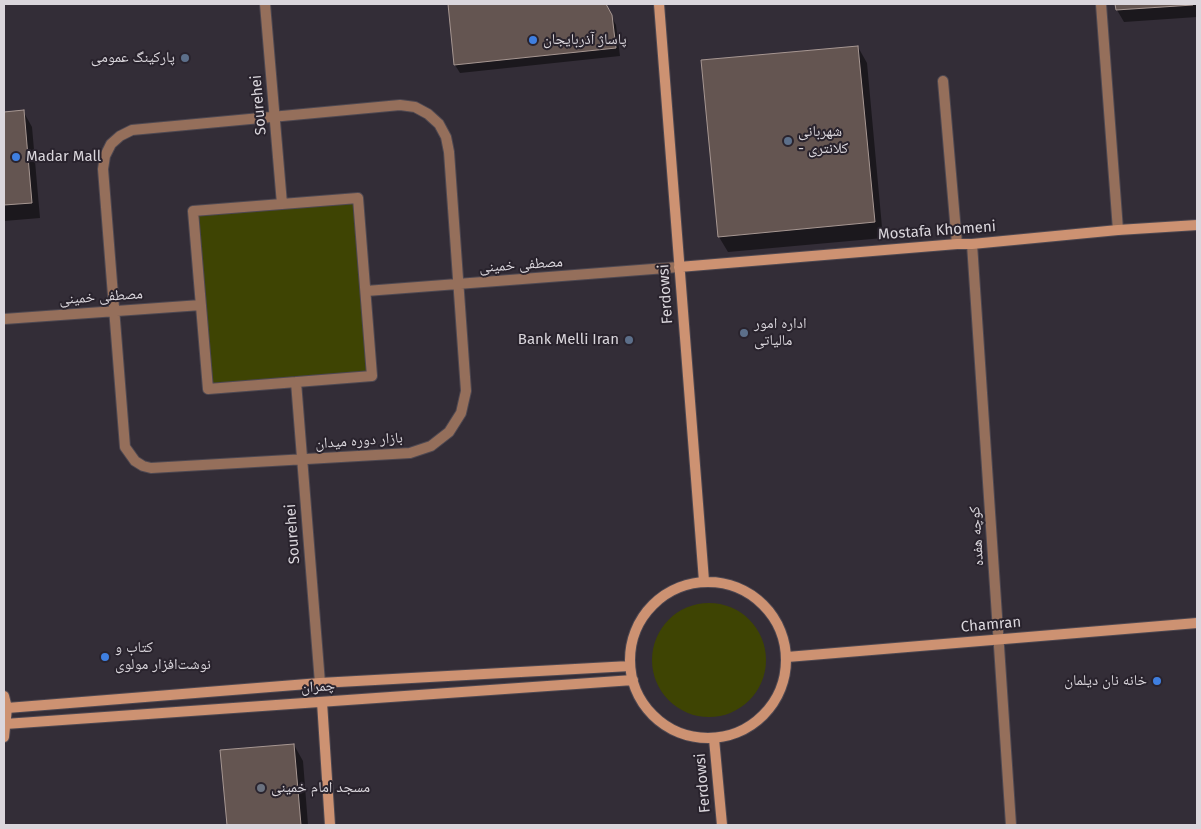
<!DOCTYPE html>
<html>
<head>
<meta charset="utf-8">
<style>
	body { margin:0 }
	#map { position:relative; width:1201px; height:829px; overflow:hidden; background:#332d37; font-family:"Fira Sans",sans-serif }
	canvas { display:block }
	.frame { position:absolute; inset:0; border:5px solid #dad6dc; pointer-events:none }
</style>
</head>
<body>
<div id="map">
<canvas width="1201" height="829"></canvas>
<div class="frame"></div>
</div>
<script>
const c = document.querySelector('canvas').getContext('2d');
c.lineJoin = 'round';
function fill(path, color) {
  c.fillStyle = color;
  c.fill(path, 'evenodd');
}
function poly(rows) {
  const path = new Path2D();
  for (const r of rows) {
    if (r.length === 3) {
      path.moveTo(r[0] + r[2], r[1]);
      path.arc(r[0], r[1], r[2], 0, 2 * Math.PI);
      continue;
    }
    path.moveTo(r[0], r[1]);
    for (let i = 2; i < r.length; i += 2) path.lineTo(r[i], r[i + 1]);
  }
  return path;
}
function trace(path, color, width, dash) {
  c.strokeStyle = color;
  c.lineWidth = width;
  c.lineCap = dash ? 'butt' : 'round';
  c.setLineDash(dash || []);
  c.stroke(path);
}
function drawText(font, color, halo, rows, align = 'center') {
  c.font = font + ' "Fira Sans","Noto Naskh Arabic",sans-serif';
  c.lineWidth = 4;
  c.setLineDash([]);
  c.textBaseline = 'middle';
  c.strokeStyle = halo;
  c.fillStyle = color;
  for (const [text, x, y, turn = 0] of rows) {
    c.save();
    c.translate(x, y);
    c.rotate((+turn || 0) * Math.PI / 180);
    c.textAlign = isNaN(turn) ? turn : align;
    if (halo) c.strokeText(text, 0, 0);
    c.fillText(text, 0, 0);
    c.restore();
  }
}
fill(poly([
	[358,198,372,376,208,389,193,211],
	[709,660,57]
]), '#3e4403');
fill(poly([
	[449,4,605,4,616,25,620,56,460,73,455,65],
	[1117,4,1197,4,1197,17,1124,22,1117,10],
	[858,47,867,63,883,238,728,252,719,237],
	[23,111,32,127,40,218,4,221,4,113],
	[294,745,303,761,308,825,228,825,222,752]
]), '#0007');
const building = poly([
	[448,4,606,4,612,15,616,48,454,65,448,4],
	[1115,4,1193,4,1193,5,1116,10,1115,4],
	[858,46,875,222,718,237,701,60,858,46],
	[24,110,32,203,4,205,4,112,24,110],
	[294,744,301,825,227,825,220,750,294,744]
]);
fill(building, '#645551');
trace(building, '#a79792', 1);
const lane = poly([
	[265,4,282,204],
	[400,105,415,107,428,114,439,124,446,137,449,152,466,391,461,413,449,432,431,446,410,453,151,468,143,466,135,461,125,447,103,169,105,156,111,144,120,136,132,130,400,105],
	[358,198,372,376,208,389,193,211,358,198],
	[972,244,1011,825],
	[366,291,679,267],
	[4,319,201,305],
	[296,382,320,683]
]);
const street = poly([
	[1101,4,1118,230],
	[943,81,957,244]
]);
const secondary = poly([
	[659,4,704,581],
	[679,267,957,244,972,244,1118,230,1197,225],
	[708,660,78],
	[787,657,1197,623],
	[4,696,7,708,4,737],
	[322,702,330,825],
	[7,708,320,683,630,666],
	[5,724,633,680],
	[714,739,722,825]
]);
trace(lane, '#4e4851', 12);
trace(street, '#4e4851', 12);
trace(secondary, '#4e4851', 12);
trace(lane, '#956f5b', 10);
trace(street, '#956f5b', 10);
trace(secondary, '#cd9272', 10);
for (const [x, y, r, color] of [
	[533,40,5,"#3f7fe0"],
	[185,58,5,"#5c6f8a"],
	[788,141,5,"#5c6f8a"],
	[16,157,5,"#3f7fe0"],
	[744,333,5,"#5c6f8a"],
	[629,340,5,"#5c6f8a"],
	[105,657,5,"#3f7fe0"],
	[1157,681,5,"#3f7fe0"],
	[261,788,5,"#6b7280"]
]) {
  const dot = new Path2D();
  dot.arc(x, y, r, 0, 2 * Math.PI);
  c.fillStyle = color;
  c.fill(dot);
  trace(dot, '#29232d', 2);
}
drawText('15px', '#dad6dc', '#29232d', [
	["پاساژ آذربایجان",543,40],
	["پارکینگ عمومی",175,58,"right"],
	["شهربانی",798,132],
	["- کلانتری",798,149],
	["Madar Mall",26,157],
	["اداره امور",754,324],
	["مالیاتی",754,341],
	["Bank Melli Iran",619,340,"right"],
	["کتاب و",115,648],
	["نوشت‌افزار مولوی",115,665],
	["خانه نان دیلمان",1147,681,"right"],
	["مسجد امام خمینی",271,788]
], 'left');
drawText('15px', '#dad6dc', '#29232d', [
	["Sourehei",259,105,-95],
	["Mostafa Khomeni",937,231,-4],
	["مصطفی خمینی",521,265,-4],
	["Ferdowsi",666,294,-94],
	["مصطفی خمینی",101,297,-4],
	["بازار دوره میدان",359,441,-4],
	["Sourehei",293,534,-94],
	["کوچه هفده",977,536,-94],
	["Chamran",991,625,-5],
	["چمران",318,687,-4],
	["Ferdowsi",703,783,-95]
]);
</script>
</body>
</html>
